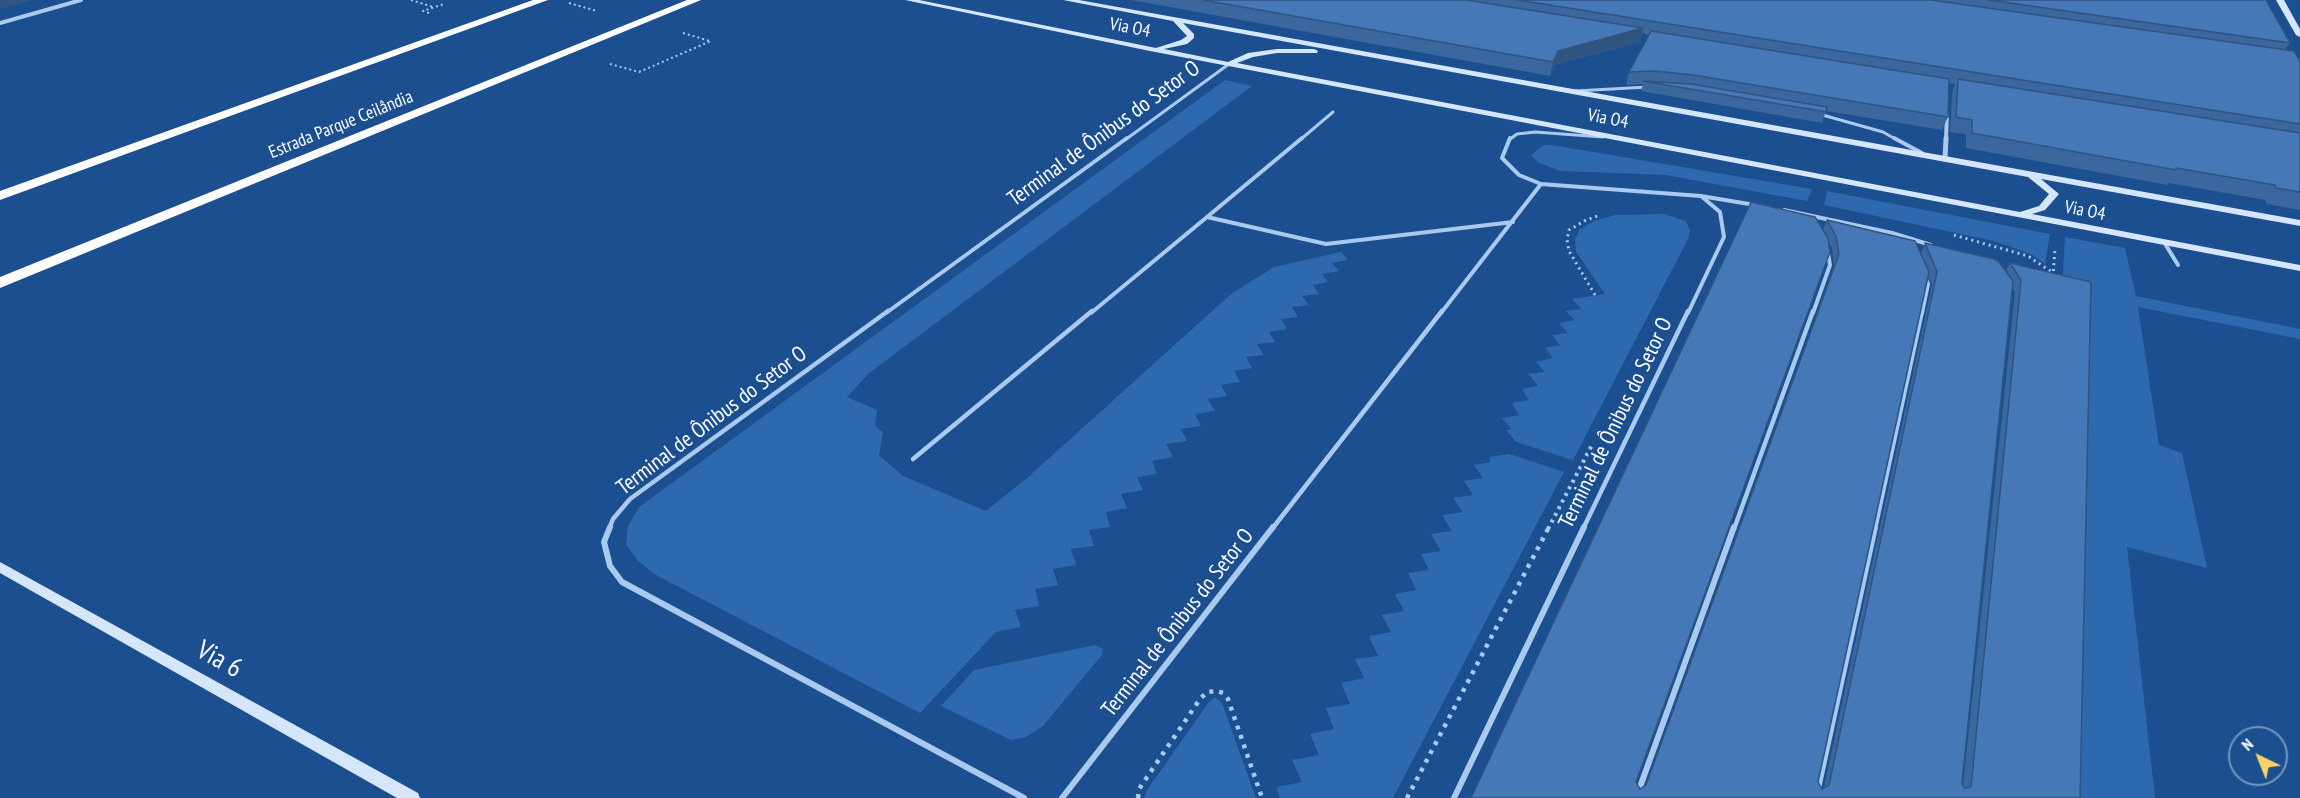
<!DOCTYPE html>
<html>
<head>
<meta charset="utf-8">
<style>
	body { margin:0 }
	#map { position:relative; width:2300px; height:798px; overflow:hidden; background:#1b4f8f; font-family:"PT Sans Narrow",sans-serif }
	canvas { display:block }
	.north { position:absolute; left:2228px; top:726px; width:60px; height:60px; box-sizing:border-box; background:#1b4f8f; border:2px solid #7695bc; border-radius:50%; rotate:317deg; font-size:16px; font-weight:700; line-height:24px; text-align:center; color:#fff }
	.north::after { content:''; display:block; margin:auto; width:21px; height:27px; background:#ffd166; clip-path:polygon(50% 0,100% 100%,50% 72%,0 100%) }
</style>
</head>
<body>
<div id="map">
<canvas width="2300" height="798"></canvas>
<div class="north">N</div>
</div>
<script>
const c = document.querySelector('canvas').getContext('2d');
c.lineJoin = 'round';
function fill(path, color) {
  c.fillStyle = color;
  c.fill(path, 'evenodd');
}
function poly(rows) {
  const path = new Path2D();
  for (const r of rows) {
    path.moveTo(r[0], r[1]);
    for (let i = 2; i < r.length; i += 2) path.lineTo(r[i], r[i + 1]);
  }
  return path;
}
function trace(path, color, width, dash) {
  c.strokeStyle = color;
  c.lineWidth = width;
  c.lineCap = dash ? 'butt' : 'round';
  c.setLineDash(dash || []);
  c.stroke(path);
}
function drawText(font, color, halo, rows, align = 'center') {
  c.font = font + ' "PT Sans Narrow",sans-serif';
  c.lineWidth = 5;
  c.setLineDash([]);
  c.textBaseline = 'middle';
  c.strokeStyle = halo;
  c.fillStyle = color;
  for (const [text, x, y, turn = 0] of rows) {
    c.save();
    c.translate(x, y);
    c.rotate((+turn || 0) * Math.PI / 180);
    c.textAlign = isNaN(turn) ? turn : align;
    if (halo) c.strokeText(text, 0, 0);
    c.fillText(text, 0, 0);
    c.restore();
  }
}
fill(poly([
	[1225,80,1252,86,868,374,847,397,877,410,875,425,883,433,879,455,903,476,986,511,1027,478,1231,294,1274,267,1341,252,1348,260,1332,263,1339,271,1322,274,1328,282,1313,285,1319,294,1302,296,1309,305,1292,307,1298,317,1281,319,1287,329,1269,332,1275,342,1257,344,1264,355,1246,357,1252,368,1234,371,1240,382,1221,385,1227,396,1208,399,1215,411,1195,414,1201,426,1181,429,1187,441,1166,444,1173,457,1152,461,1157,474,1137,477,1143,490,1121,494,1127,508,1106,512,1110,527,1089,530,1094,546,1071,549,1076,565,1053,569,1058,585,1035,589,1039,606,1015,610,1021,627,996,632,920,713,654,574,637,560,626,544,628,526,639,507],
	[1544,145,1552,145,1812,189,1807,201,1666,175,1561,171,1539,163,1531,155],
	[1827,191,2050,234,2045,264,2031,254,1994,241,1824,205],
	[1664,214,1686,221,1690,231,1688,239,1573,460,1516,442,1506,430,1511,429,1502,418,1519,415,1512,403,1529,400,1522,389,1538,386,1528,374,1545,372,1536,362,1553,358,1545,348,1560,345,1552,335,1568,333,1559,323,1575,320,1566,311,1581,309,1572,299,1605,294,1576,252,1575,240,1579,230,1594,221,1615,215],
	[2065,237,2125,248,2136,296,2300,329,2300,339,2138,307,2159,445,2182,453,2207,568,2127,547,2155,798,2071,798,2062,286],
	[1509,454,1564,472,1393,798,1280,798,1276,787,1302,782,1292,760,1319,755,1310,734,1334,729,1326,708,1350,704,1341,683,1364,678,1355,659,1378,656,1369,636,1391,632,1382,615,1404,611,1395,594,1416,590,1408,573,1429,570,1421,554,1441,551,1431,534,1452,531,1442,515,1463,512,1453,498,1473,495,1464,481,1483,478,1474,465,1491,462,1489,457],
	[1095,645,1103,649,1102,655,1043,726,1026,737,1011,740,941,706,974,670],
	[1215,697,1222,703,1256,798,1144,798,1147,790,1209,702]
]), '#2e69ad');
trace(poly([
	[411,0,433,7],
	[569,3,597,11],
	[429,13,423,11,444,4],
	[683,33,710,41],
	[610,64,639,72,711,41]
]), '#a9c9ee', 2, [2, 3]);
trace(poly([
	[1954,235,2028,256,2053,273],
	[2053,277,2055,248],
	[1595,295,1569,251,1567,240,1569,230,1586,220,1601,215]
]), '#a9c9ee', 3, [2, 4]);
trace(poly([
	[1548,529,1592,445]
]), '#a9c9ee', 4, [3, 4.5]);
trace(poly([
	[1138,798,1139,789,1200,699,1207,692,1217,691,1223,693,1228,699,1262,798],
	[1407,798,1549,527]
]), '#a9c9ee', 4.5, [4, 6]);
trace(poly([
	[1575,91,1648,87],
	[1819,114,1883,132,1897,140],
	[1125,140,1229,64],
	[1300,140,1333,112],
	[1509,140,1517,134,1535,132,1603,137]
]), '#a9c9ee', 3);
trace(poly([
	[1302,138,1207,217,1326,244,1513,222],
	[1510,138,1502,158,1519,175,1541,184,1701,196,1755,205],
	[1894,138,1922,153],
	[1784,210,1892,233,1931,245],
	[2164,242,2178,265],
	[886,313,1127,138],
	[1091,313,1207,217],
	[1441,313,1541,184],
	[1688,313,1724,237,1720,212,1701,196],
	[1813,313,1830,265,1828,253],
	[1922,313,1928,284,1925,277]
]), '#a9c9ee', 4);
trace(poly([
	[913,459,1092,311],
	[609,529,613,519,630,499,888,311],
	[1272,529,1442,311],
	[1583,529,1688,311],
	[1734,529,1813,311],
	[1875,529,1922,311]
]), '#a9c9ee', 4.5);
trace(poly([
	[610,527,604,542,610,566,622,582,1024,798],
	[1062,798,1273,527],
	[1454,798,1584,527],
	[1636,798,1734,527],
	[1816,798,1875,527]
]), '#a9c9ee', 6);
trace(poly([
	[0,23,81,0],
	[1946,140,1947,112]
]), '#a9c9ee', 4);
trace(poly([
	[1945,159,1946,138]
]), '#a9c9ee', 5);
fill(poly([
	[905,0,919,0,1156,48,1181,40,1187,36,1173,21,1063,0,1079,0,2300,220,2300,226,2041,179,2059,194,2045,210,2032,214,2300,265,2300,271,1150,51,905,0],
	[1183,23,2028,177,2049,194,2039,206,2020,212,1237,63,1253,57,1277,53,1317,53,1318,51,1314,49,1277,49,1248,53,1228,62,1164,49,1187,44,1194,38,1194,34,1183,23],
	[2276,0,2284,0,2300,29,2300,37,2296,35,2276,0],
	[0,562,418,793,420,798,397,798,0,573,0,562]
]), '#d6e6fa');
fill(poly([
	[533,0,548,0,0,200,0,191,533,0],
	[687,0,701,0,0,288,0,277,687,0]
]), '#fff');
fill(poly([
	[1131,0,2266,0,2290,43,2285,50,2300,61,2300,210,2267,204,2265,200,2169,183,2168,185,1966,148,1966,134,1950,132,1952,93,1955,84,1949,83,1948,117,1942,130,1826,111,1822,123,1641,91,1643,84,1626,85,1629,72,1649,35,1642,33,1640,42,1555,65,1550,76],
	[1827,220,1921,253,1925,243,2006,271,2010,263,2091,282,2080,798,1471,798,1823,230],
	[1829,243,1832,248,1834,266,1646,786,1640,789,1636,782],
	[1928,276,1932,285,1824,787,1822,789,1818,782],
	[2012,288,2015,292,1963,786,1962,783]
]), '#3a679d');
fill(poly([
	[0,0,33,0,0,9],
	[1643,28,1640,42,1555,65,1550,76,1553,62,1558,51]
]), '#305480');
const building = poly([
	[1203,0,1466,0,1643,28,1558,51,1553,62,1203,0],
	[1518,0,1931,0,2294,51,2300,61,2300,124,1518,0],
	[1989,0,2266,0,2290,43,1989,0],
	[1651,31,1949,79,1948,117,1693,75,1655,71,1629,72,1651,31],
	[1958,79,2300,133,2300,192,2276,188,2275,185,2176,168,2176,170,1972,133,1972,120,1956,117,1958,79],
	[1643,81,1691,84,1827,107,1826,112,1643,81],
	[1751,202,1815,217,1828,238,1830,252,1636,782,1640,789,1646,785,1839,254,1836,236,1827,220,1915,241,1929,272,1818,782,1822,789,1829,785,1937,272,1925,243,1994,259,1999,262,2013,281,1962,783,1964,788,1971,787,2021,280,2010,263,2091,282,2080,798,1471,798,1751,202]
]);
fill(building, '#4478b7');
trace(building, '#305480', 1.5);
drawText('18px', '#fff', '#1b4f8f', [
	["Via O4",1130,28,11],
	["Via O4",1608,119,11],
	["Estrada Parque Ceilândia",341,125,-22],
	["Via O4",2085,211,11]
]);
drawText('22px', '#fff', '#1b4f8f', [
	["Terminal de Ônibus do Setor O",1104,134,-36],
	["Terminal de Ônibus do Setor O",712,421,-37],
	["Terminal de Ônibus do Setor O",1616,423,-64],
	["Terminal de Ônibus do Setor O",1178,623,-52]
]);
drawText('27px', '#fff', '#1b4f8f', [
	["Via 6",219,660,29]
]);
</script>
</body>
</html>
